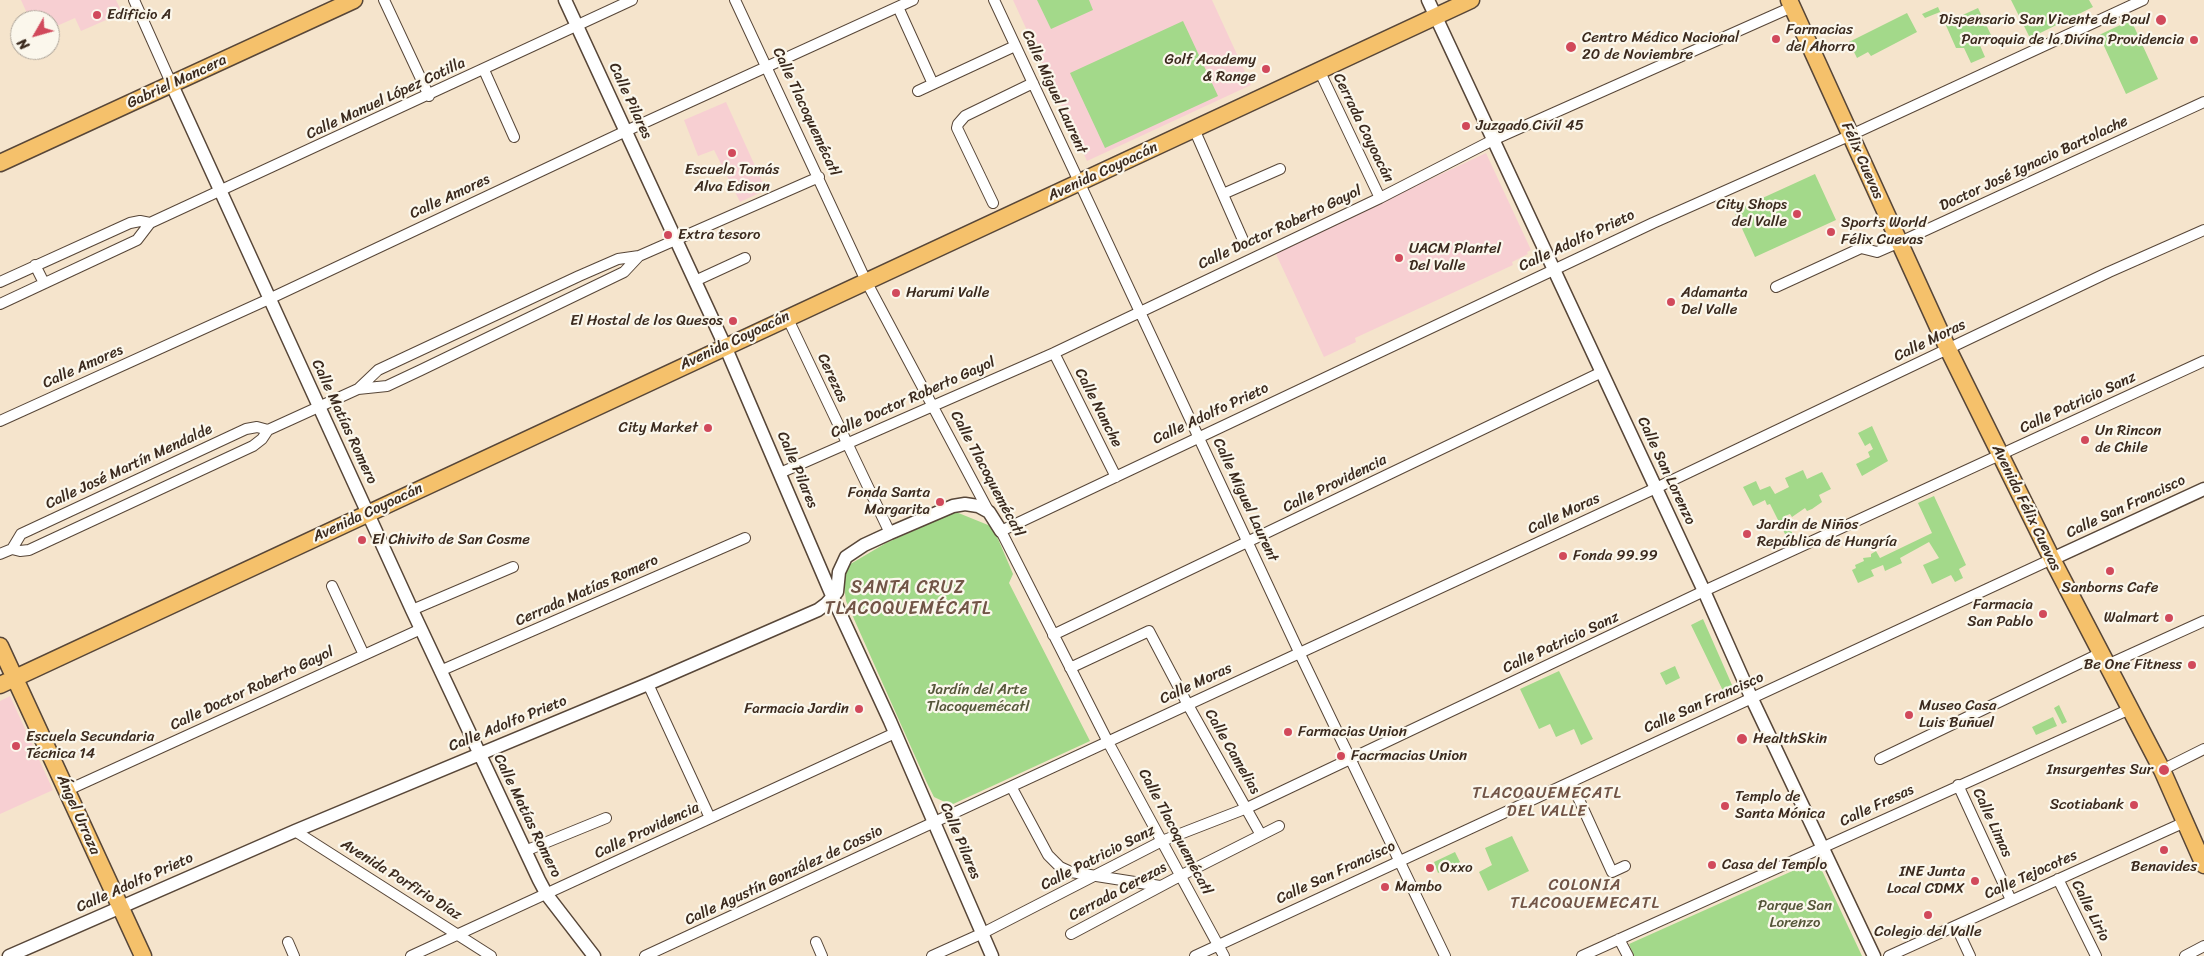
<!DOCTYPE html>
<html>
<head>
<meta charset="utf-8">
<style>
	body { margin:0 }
	#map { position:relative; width:2204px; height:956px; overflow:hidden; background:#f5e4cc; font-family:Sriracha,sans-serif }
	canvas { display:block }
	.north { position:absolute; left:10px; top:10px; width:50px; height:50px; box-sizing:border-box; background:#fbf7ec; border:1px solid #aea59a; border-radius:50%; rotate:232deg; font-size:14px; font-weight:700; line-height:20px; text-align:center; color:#3b2a1e }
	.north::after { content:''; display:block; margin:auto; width:18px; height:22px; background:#d1495b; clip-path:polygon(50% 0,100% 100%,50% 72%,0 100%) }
</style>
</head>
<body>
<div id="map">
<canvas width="2204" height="956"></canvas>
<div class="north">N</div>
</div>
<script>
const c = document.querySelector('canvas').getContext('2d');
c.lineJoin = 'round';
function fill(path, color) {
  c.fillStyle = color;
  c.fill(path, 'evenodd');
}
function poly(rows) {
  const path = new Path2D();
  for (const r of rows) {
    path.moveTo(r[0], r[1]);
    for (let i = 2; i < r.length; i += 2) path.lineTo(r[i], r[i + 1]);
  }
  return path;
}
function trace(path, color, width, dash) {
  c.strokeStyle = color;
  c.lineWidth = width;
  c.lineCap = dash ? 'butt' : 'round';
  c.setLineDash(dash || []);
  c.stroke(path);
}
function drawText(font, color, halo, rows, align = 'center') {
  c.font = font + ' Sriracha,sans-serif';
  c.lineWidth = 4.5;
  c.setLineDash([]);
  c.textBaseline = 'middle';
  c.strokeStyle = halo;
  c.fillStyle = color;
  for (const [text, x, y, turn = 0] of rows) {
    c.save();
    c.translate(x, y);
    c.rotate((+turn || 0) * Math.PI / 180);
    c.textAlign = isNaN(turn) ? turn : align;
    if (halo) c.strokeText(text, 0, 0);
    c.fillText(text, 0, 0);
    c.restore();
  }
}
fill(poly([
	[21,0,116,0,122,13,81,31,75,18,50,29,50,20,30,20],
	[1013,0,1212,0,1251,85,1087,161],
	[726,102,766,190,740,202,714,150,698,156,684,120],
	[1486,153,1531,250,1527,252,1528,254,1512,262,1513,265,1355,338,1356,342,1324,357,1275,252],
	[10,696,53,790,0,814,0,701]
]), '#f7cfd2');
fill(poly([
	[1037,0,1089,0,1093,10,1051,29],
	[2011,0,2089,0,2093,7,2030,38],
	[1938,7,1945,23,1978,8,1992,37,1979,43,1985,57,1971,63,1964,48,1956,48,1940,12,1925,18,1922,14],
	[1907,13,1917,32,1871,56,1868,52,1857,58,1849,42],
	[2131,20,2158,79,2126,94,2099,35],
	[1183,21,1218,96,1105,148,1070,73],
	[1815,174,1836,220,1755,257,1734,211],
	[1872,426,1888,461,1862,476,1856,464,1870,457,1868,452,1873,449,1870,443,1865,446,1858,433],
	[1803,470,1807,479,1822,472,1831,489,1819,495,1822,502,1812,509,1807,511,1805,508,1792,517,1790,514,1785,516,1793,535,1787,538,1770,504,1767,505,1765,500,1753,506,1743,487,1756,481,1760,490,1770,486,1775,494,1789,487,1785,478],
	[1934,496,1966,565,1959,569,1963,578,1955,582,1951,575,1932,584,1923,565,1939,558,1929,542,1900,558,1902,563,1885,571,1883,565,1871,570,1874,576,1858,583,1852,570,1856,568,1855,565,1864,561,1863,558,1871,557,1871,554,1876,551,1880,558,1932,533,1918,503],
	[956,512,993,527,1013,574,1009,583,1090,741,951,805,934,797,927,783,846,601,842,569,886,543],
	[1703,619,1732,685,1730,692,1725,695,1691,625],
	[1675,666,1680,678,1666,685,1660,673],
	[1559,671,1593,739,1581,745,1574,729,1556,737,1550,724,1539,729,1520,689],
	[2059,705,2067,722,2062,724,2054,708],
	[2053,717,2057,726,2036,735,2032,727],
	[1512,836,1529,871,1488,891,1479,872,1492,865,1485,848],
	[1455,852,1460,862,1438,873,1434,862],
	[1817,860,1862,956,1634,956,1629,944]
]), '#a3d98a');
const minor = poly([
	[134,0,172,85],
	[384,0,429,96],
	[735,0,866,281,989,512],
	[994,0,1299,652,1445,956],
	[898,7,933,84],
	[484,70,514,137],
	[1319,70,1380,198],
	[918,91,1015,46],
	[1194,129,1243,240],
	[1223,194,1280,169],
	[993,203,957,128,958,124,965,116,1033,83],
	[35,265,44,283],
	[695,281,745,258],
	[0,282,130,223,140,221,150,223,632,0],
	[1776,287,1861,248,1877,252,1900,242,2204,102],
	[0,304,137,240,150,223],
	[787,317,890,533],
	[1054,353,1116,477],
	[358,389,378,370,579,276,618,259,639,256,819,177],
	[0,421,269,299,626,131,913,0],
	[780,473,1054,353,1380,198,1493,140,1792,7],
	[12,549,20,551,29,550,253,446,262,439,268,430,358,389,387,386,421,370,624,272,639,256],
	[0,554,12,549,21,534,246,429,257,427,268,430],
	[332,586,364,655],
	[412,610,513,567],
	[1053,635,1602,372],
	[2107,665,2204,621],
	[1070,668,1149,631,1188,705,1261,835],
	[440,671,745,538],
	[648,684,710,818],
	[1880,759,2101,653],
	[2162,770,2204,749],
	[1571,782,1612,872,1625,866],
	[1958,785,2011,900],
	[1012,788,1048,855,1060,867,1071,872,1160,886],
	[68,790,421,629],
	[295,831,491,956],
	[525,851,606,818],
	[2058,879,2096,956],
	[1956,926,1970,956],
	[1071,934,1180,876,1279,826],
	[1619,939,1628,956],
	[288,942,294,956],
	[816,942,822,956],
	[411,956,895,733],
	[645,956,1656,488,2109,272,2204,230],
	[932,956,983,933,1162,841,1247,808,1704,591,2204,361],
	[1195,956,2052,559],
	[1224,956,1108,742,1001,531,1653,223,1851,135,2143,0],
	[1582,956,2130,709],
	[1889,956,2185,822],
	[2185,956,2204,946]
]);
const tertiary = poly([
	[565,0,725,346,833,598,890,721,992,956],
	[1428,0,1704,591,1752,699,1874,956],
	[172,85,412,610,539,880,547,895,594,956],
	[2052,559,2204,489],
	[9,956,295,831,648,684,818,610,826,604,837,592,839,572,846,557,864,545,890,533,953,506,965,504,978,506,989,512,1001,531]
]);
const primary = poly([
	[1789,0,1948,349,2052,559,2162,770,2204,865],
	[0,163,354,0],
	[0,646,143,956],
	[0,685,1471,0]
]);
trace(minor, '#574638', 12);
trace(tertiary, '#574638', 15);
trace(primary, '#574638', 19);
trace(minor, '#fff', 10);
trace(tertiary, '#fff', 12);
trace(primary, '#f5c16b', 16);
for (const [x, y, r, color] of [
	[97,15,5,"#d1495b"],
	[2161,20,6,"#d1495b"],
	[1776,39,5,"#d1495b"],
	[2194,40,5,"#d1495b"],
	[1571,47,6,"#d1495b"],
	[1266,69,5,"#d1495b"],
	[1466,126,5,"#d1495b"],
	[732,153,5,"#d1495b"],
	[1797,214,5,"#d1495b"],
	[1831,232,5,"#d1495b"],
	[668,235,5,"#d1495b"],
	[1399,258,5,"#d1495b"],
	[896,293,5,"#d1495b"],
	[1671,302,5,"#d1495b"],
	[733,321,5,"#d1495b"],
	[708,428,5,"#d1495b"],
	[2085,440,5,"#d1495b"],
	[940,502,5,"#d1495b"],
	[1747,534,5,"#d1495b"],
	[362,540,5,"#d1495b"],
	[1563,556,5,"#d1495b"],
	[2110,571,5,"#d1495b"],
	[2043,614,5,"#d1495b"],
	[2169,618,5,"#d1495b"],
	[2192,665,5,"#d1495b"],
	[859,709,5,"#d1495b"],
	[1909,715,5,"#d1495b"],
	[1288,732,5,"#d1495b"],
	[1742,739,6,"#d1495b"],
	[16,746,5,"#d1495b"],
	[1341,756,5,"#d1495b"],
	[2164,770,6,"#d1495b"],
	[2134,805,5,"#d1495b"],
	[1725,806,5,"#d1495b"],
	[2164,850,5,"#d1495b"],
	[1712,865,5,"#d1495b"],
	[1430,868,5,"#d1495b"],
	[1975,881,5,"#d1495b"],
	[1385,887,5,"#d1495b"],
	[1928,915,5,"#d1495b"]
]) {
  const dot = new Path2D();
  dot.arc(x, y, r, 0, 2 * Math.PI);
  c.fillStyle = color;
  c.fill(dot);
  trace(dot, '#fbf7ec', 2);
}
drawText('15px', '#3b2a1e', '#fbf7ec', [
	["Edificio A",107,15],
	["Dispensario San Vicente de Paul",2150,20,"right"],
	["Farmacias",1786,30],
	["del Ahorro",1786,47],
	["Centro Médico Nacional",1582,38],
	["20 de Noviembre",1582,55],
	["Parroquia de la Divina Providencia",2184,40,"right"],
	["Golf Academy",1256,60,"right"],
	["& Range",1256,77,"right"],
	["Juzgado Civil 45",1476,126],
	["Escuela Tomás",732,170,"center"],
	["Alva Edison",732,187,"center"],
	["City Shops",1787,205,"right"],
	["del Valle",1787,222,"right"],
	["Sports World",1841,223],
	["Félix Cuevas",1841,240],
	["Extra tesoro",678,235],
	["UACM Plantel",1409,249],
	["Del Valle",1409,266],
	["Harumi Valle",906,293],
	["Adamanta",1681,293],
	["Del Valle",1681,310],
	["El Hostal de los Quesos",723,321,"right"],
	["City Market",698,428,"right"],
	["Un Rincon",2095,431],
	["de Chile",2095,448],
	["Fonda Santa",930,493,"right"],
	["Margarita",930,510,"right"],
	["Jardin de Niños",1757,525],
	["República de Hungría",1757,542],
	["El Chivito de San Cosme",372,540],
	["Fonda 99.99",1573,556],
	["Sanborns Cafe",2110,588,"center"],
	["Farmacia",2033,605,"right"],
	["San Pablo",2033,622,"right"],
	["Walmart",2159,618,"right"],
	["Be One Fitness",2182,665,"right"],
	["Museo Casa",1919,706],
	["Luis Buñuel",1919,723],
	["Farmacia Jardin",849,709,"right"],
	["Farmacias Union",1298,732],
	["Escuela Secundaria",26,737],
	["Técnica 14",26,754],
	["HealthSkin",1753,739],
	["Facrmacias Union",1351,756],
	["Insurgentes Sur",2153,770,"right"],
	["Templo de",1735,797],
	["Santa Mónica",1735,814],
	["Scotiabank",2124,805,"right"],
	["Casa del Templo",1722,865],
	["Benavides",2164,867,"center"],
	["Oxxo",1440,868],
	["INE Junta",1965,872,"right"],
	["Local CDMX",1965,889,"right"],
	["Mambo",1395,887],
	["Colegio del Valle",1928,932,"center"]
], 'left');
drawText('15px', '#3b2a1e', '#fbf7ec', [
	["Gabriel Mancera",177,82,-25],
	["Calle Miguel Laurent",1054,92,65],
	["Calle Manuel López Cotilla",386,99,-25],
	["Calle Pilares",630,101,65],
	["Calle Tlacoquemécatl",806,112,65],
	["Cerrada Coyoacán",1363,128,64],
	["Félix Cuevas",1862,161,66],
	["Doctor José Ignacio Bartolache",2034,164,-25],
	["Avenida Coyoacán",1103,172,-25],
	["Calle Amores",450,197,-25],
	["Calle Doctor Roberto Gayol",1280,228,-25],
	["Calle Adolfo Prieto",1577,241,-25],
	["Avenida Coyoacán",735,341,-25],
	["Calle Moras",1930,341,-26],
	["Calle Amores",83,367,-24],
	["Cerezas",832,378,65],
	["Calle Doctor Roberto Gayol",913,398,-24],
	["Calle Patricio Sanz",2078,403,-25],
	["Calle Nanche",1098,408,63],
	["Calle Adolfo Prieto",1211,414,-25],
	["Calle Matías Romero",344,422,65],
	["Calle José Martín Mendalde",129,467,-25],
	["Calle Pilares",797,470,67],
	["Calle San Lorenzo",1666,471,65],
	["Calle Tlacoquemécatl",987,474,62],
	["Calle Providencia",1335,484,-26],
	["Calle Miguel Laurent",1245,500,65],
	["Calle San Francisco",2126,507,-25],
	["Avenida Félix Cuevas",2026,508,64],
	["Avenida Coyoacán",368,513,-25],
	["Calle Moras",1564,514,-25],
	["Cerrada Matías Romero",587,591,-24],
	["Calle Patricio Sanz",1561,643,-25],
	["Calle Moras",1196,684,-25],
	["Calle Doctor Roberto Gayol",252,689,-25],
	["Calle San Francisco",1704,703,-24],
	["Calle Adolfo Prieto",508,724,-22],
	["Calle Camelias",1232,752,60],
	["Calle Fresas",1877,806,-25],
	["Ángel Urraza",78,815,66],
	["Calle Matías Romero",527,816,64],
	["Calle Limas",1992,823,65],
	["Calle Providencia",647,831,-25],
	["Calle Tlacoquemécatl",1175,832,62],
	["Calle Pilares",960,841,67],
	["Calle Patricio Sanz",1098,858,-27],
	["Calle San Francisco",1336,873,-25],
	["Calle Tejocotes",2031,875,-24],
	["Calle Agustín González de Cossio",784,876,-25],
	["Avenida Porfirio Díaz",401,880,32],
	["Calle Adolfo Prieto",135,883,-24],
	["Cerrada Cerezas",1118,892,-28],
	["Calle Lirio",2090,911,63]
]);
drawText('15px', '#555639', '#fbf7ec', [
	["Jardín del Arte",978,690],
	["Tlacoquemécatl",978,707],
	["Parque San",1795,906],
	["Lorenzo",1795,923]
]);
c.letterSpacing = '1px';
drawText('16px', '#715446', '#fbf7ec', [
	["TLACOQUEMECATL",1547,794],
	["DEL VALLE",1547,812],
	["COLONIA",1585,886],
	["TLACOQUEMECATL",1585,904]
]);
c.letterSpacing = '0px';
c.letterSpacing = '1px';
drawText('18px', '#715446', '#fbf7ec', [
	["SANTA CRUZ",908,588],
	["TLACOQUEMÉCATL",908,609]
]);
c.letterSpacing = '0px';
</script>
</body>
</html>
